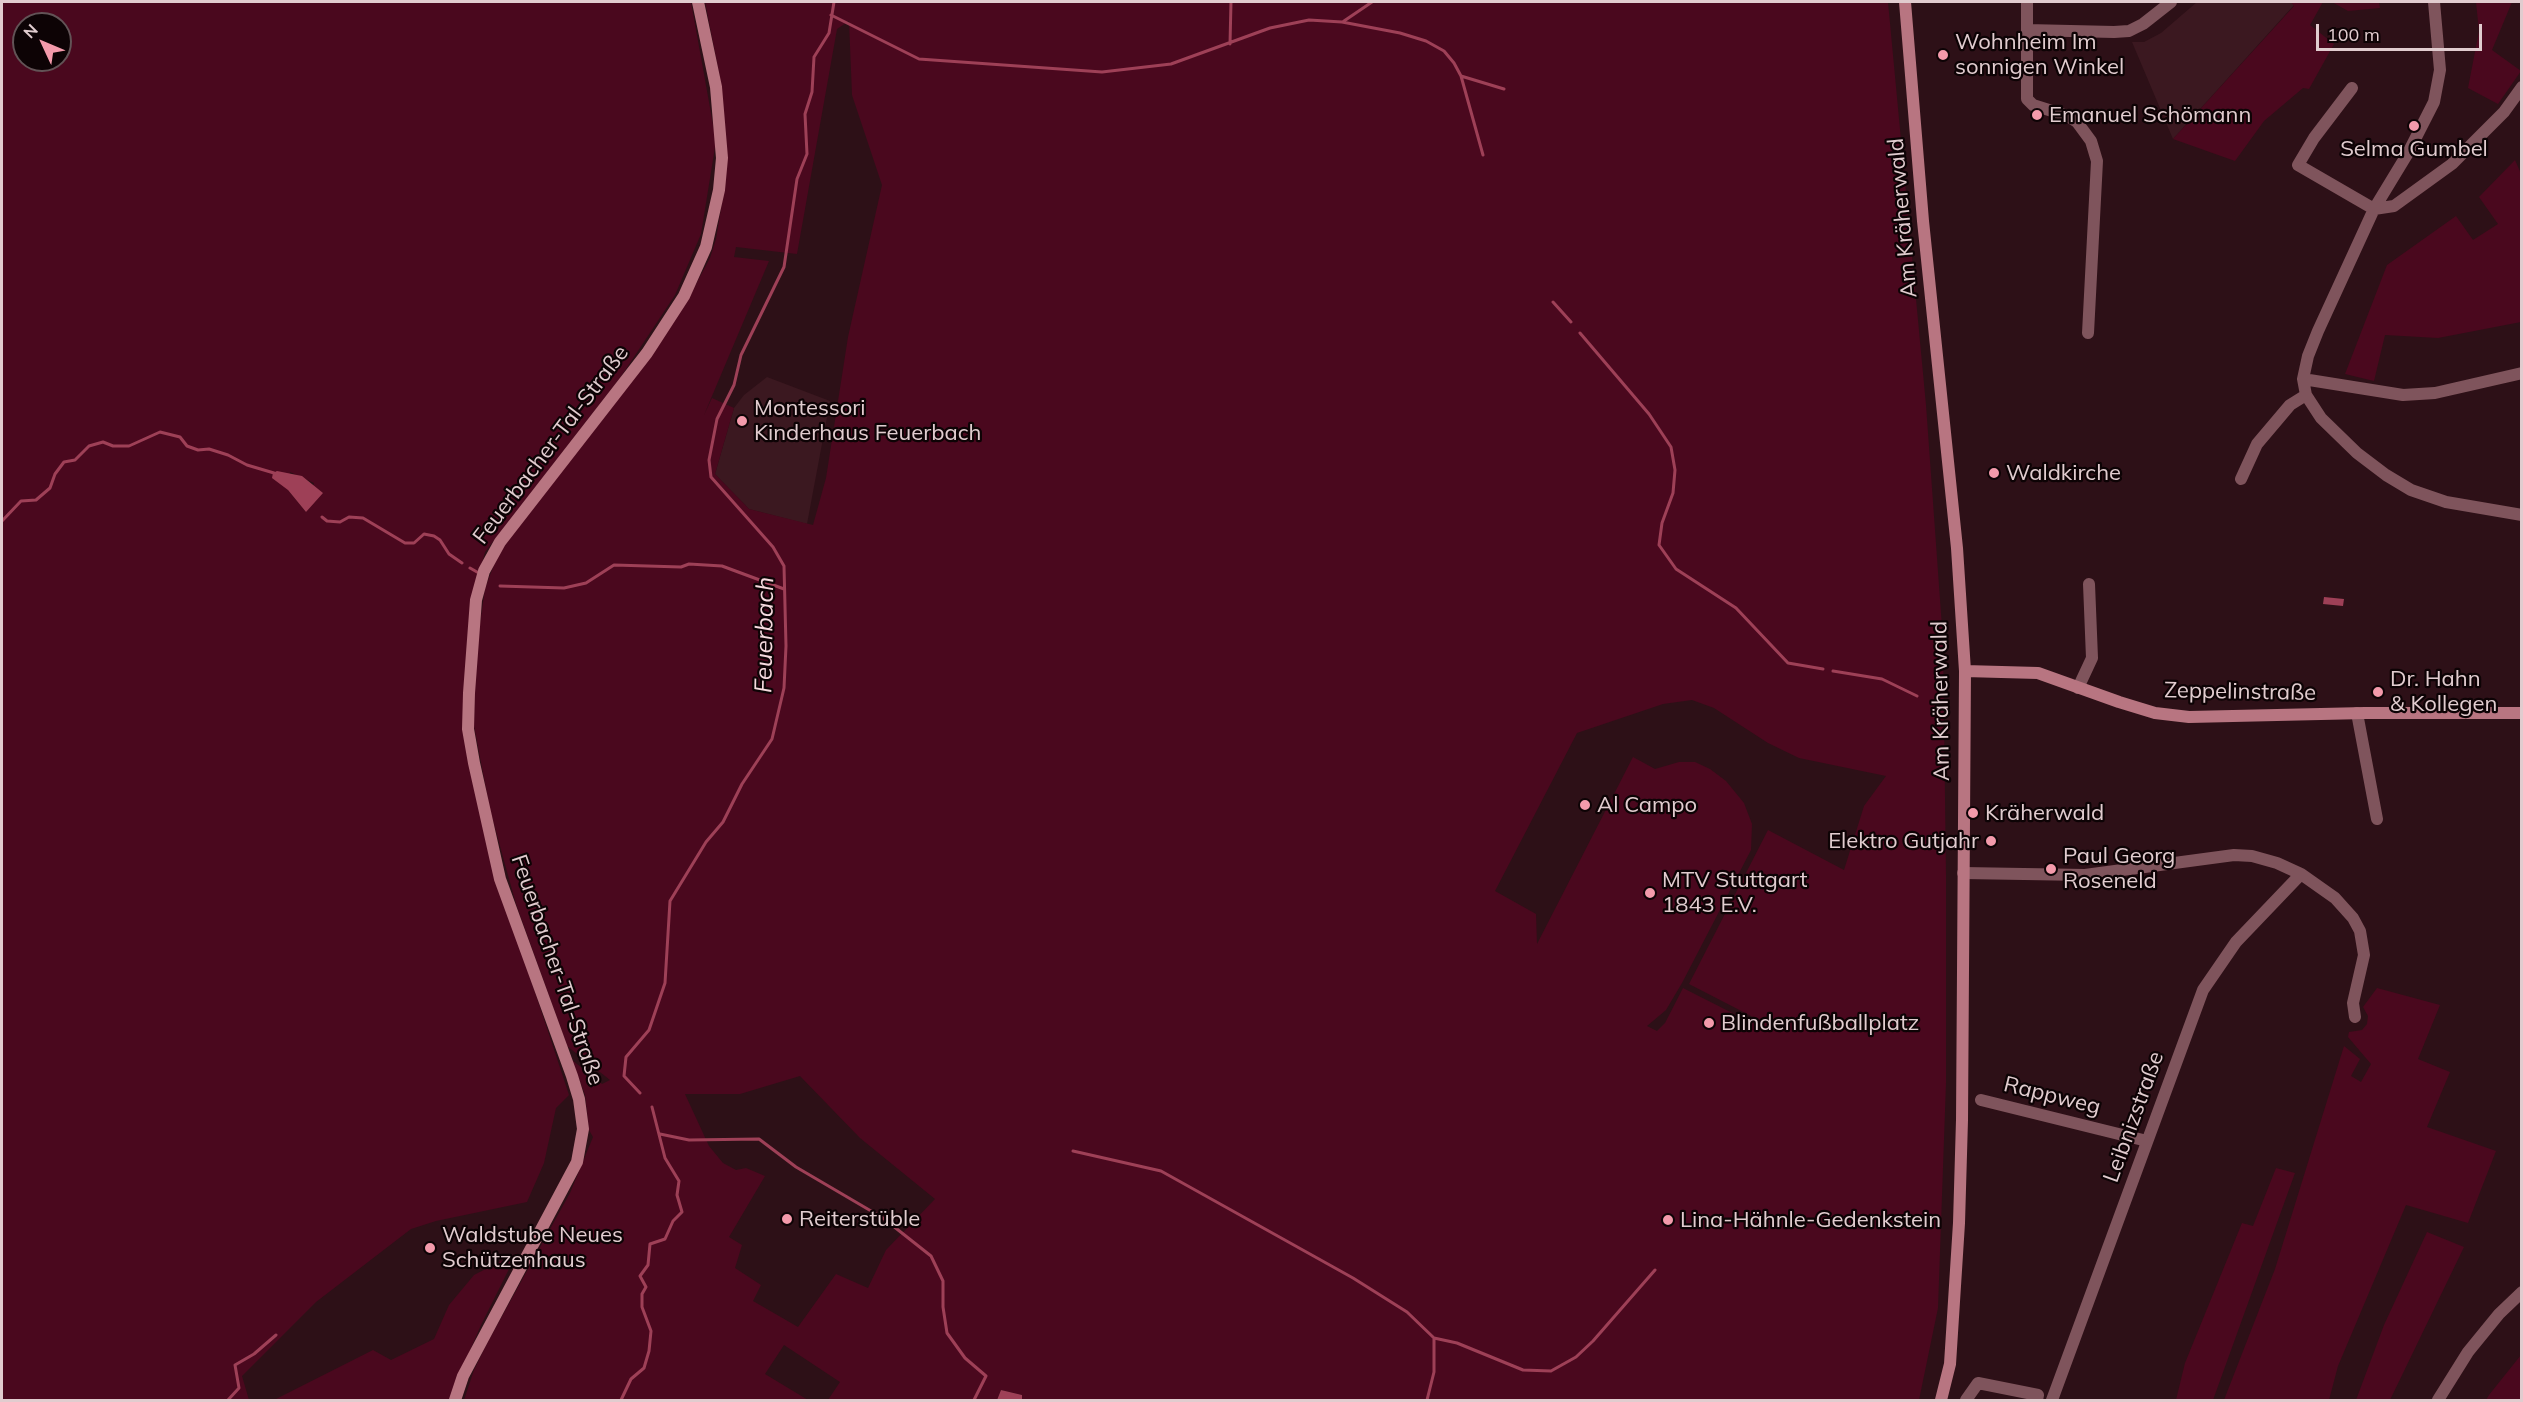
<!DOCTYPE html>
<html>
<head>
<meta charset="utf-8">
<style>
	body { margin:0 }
	#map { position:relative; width:2523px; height:1402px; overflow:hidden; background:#2d1017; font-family:Mulish,sans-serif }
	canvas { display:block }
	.frame { position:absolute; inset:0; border:3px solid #e1cccf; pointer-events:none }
	.north { position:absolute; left:12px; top:12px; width:60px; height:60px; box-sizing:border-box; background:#0d0305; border:2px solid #625356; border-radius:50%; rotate:314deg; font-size:16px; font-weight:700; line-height:24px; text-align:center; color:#e1cccf }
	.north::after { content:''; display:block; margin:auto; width:21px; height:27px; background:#f39aab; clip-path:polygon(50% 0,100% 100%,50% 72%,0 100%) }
	.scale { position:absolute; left:2316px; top:24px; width:166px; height:27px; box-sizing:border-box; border:3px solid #e1cccf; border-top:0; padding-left:8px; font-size:18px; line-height:21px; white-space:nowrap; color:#e1cccf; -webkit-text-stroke:4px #0d0305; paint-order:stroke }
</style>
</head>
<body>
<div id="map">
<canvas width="2523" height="1402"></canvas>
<div class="frame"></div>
<div class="north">N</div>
<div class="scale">100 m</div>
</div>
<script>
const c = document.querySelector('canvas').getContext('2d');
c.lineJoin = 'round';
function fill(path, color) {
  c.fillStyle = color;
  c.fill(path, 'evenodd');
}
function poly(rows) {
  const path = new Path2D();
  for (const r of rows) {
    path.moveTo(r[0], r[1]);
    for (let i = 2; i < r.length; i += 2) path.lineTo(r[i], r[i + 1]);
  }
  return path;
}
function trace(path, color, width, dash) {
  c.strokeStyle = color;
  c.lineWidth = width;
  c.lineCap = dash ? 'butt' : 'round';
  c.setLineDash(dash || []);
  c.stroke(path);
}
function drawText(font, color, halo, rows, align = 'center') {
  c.font = font + ' Mulish,sans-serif';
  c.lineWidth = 4.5;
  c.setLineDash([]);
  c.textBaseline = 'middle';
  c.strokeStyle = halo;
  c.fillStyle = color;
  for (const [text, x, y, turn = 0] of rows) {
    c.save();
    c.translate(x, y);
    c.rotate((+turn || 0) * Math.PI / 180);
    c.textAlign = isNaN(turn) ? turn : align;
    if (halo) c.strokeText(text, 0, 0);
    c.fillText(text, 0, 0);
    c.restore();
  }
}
fill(poly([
	[2197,2,2291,2,2294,5,2173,139,2132,42,2144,42,2161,33],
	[767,377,830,401,807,524,749,509,715,474,734,408,744,395]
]), '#3b1820');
fill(poly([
	[2,2,691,2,716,141,701,234,675,295,620,378,485,552,477,582,465,729,507,907,569,1095,556,1108,544,1163,527,1202,436,1221,411,1229,316,1302,242,1376,249,1400,2,1400],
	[24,24,60,24,60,60,24,60],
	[290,472,314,483,306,512,288,490],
	[705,2,1888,2,1926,405,1943,641,1946,875,1946,1083,1938,1308,1919,1400,1022,1400,1022,1395,1001,1390,997,1400,828,1400,840,1382,784,1345,765,1374,808,1400,464,1400,474,1370,486,1345,570,1193,593,1137,589,1130,585,1095,572,1060,602,1084,610,1080,567,1046,516,904,490,810,474,726,475,659,485,588,497,557,516,528,685,304,710,258,716,239,725,184,720,78],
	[849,21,852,95,882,185,848,337,826,478,813,525,749,509,715,474,734,408,712,398,704,415,769,261,734,257,736,247,797,254,837,29],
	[1692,700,1714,708,1768,743,1799,758,1886,776,1864,806,1844,870,1768,830,1689,984,1755,1018,1752,1023,1683,988,1665,1023,1657,1031,1647,1026,1666,1010,1682,983,1751,850,1752,824,1744,803,1726,781,1710,769,1695,762,1679,762,1655,769,1633,757,1537,944,1536,914,1495,891,1577,733,1663,704],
	[800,1076,860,1138,935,1199,886,1250,868,1288,836,1274,798,1327,753,1301,761,1285,735,1268,742,1245,729,1237,765,1176,746,1168,736,1170,723,1163,709,1146,685,1094,740,1094],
	[2291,2,2323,2,2310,25,2334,44,2309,89,2303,88,2264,121,2235,161,2173,139,2294,6],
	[2332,2,2379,2,2380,8,2348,11],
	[2476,2,2512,2,2492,50,2521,71,2498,104,2468,88,2479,31],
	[2515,160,2522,176,2521,322,2438,338,2385,335,2374,381,2345,374,2387,265,2456,216,2473,240,2498,224,2479,197],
	[2377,988,2440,1005,2418,1059,2450,1072,2427,1127,2496,1151,2468,1223,2406,1205,2338,1366,2329,1400,2224,1400,2275,1269,2344,1046,2360,1059,2351,1076,2361,1082,2371,1064,2348,1037,2349,1032,2362,1030,2367,1024,2368,1016,2363,1007],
	[2276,1168,2295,1173,2213,1400,2176,1400,2185,1363,2242,1223,2253,1226],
	[2427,1232,2464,1247,2390,1400,2356,1400,2384,1325],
	[517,1253,481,1325,449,1400,274,1400,373,1350,391,1360,434,1339,449,1305,474,1275],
	[2521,1355,2521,1400,2486,1400,2489,1395]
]), '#4a081e');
fill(poly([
	[277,471,302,476,323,493,306,512,288,490,272,478,273,473],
	[2324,597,2344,599,2343,606,2323,604],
	[1001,1390,1022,1395,1022,1400,997,1400]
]), '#9e4057');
trace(poly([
	[831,15,919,59,1102,72,1171,64,1270,28,1309,20,1342,22,1400,33,1426,41,1444,51,1454,63,1461,76,1483,155],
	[1344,21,1372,2],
	[1230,44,1231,2],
	[1461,76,1504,89],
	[1553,302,1571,322],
	[1580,333,1649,414,1671,447,1675,470,1673,493,1662,523,1659,545,1676,569,1736,608,1788,663,1823,669],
	[322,517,327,521,340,522,349,517,363,518,405,543,414,543,424,534,434,536,440,540,449,554,462,563],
	[2,521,21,501,36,500,50,488,55,474,64,462,75,460,89,446,103,442,113,446,129,446,160,432,180,437,187,446,198,450,209,449,228,455,247,465,274,473],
	[470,568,477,572],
	[500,586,564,588,586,583,614,565,681,567,689,564,722,566,784,589],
	[1833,671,1882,679,1917,696],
	[640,1093,624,1076,626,1057,649,1030,665,983,670,901,706,842,723,822,742,784,772,739,784,688,786,646,784,566,773,547,711,477,709,460,717,419,734,385,741,355,784,267,797,179,807,154,805,114,812,92,814,57,829,33,834,2],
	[660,1134,689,1140,759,1139,796,1167,883,1218,931,1256,943,1281,943,1307,947,1333,965,1358,986,1376,974,1400],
	[1073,1151,1161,1171,1353,1278,1407,1312,1434,1338,1457,1343,1523,1370,1551,1371,1576,1357,1593,1341,1655,1270],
	[228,1400,239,1388,235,1365,254,1354,276,1335],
	[621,1400,631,1379,644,1368,649,1351,651,1331,642,1307,642,1294,646,1287,640,1276,648,1265,650,1244,665,1239,673,1221,682,1212,677,1195,679,1181,665,1158,652,1107],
	[1427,1400,1434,1372,1434,1338]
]), '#9e4057', 3);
trace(poly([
	[2027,2,2027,99,2033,105,2068,116,2077,122,2091,141,2097,161,2088,333],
	[2027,30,2114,32,2129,31,2143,24,2171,2],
	[2522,87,2504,112,2452,164,2394,206,2374,209,2318,331,2308,356,2303,379,2306,395,2321,418,2357,453,2386,475,2411,490,2446,502,2522,515],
	[2352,88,2314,138,2298,165,2374,209,2408,153,2434,102,2440,70,2434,2],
	[2303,379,2403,395,2435,393,2522,373],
	[2241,479,2257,444,2290,405,2306,395],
	[2078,688,2092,658,2089,584],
	[2357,713,2377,819],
	[1963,873,2085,875,2234,855,2252,856,2277,863,2301,874,2335,898,2353,918,2360,931,2364,955,2353,1003,2355,1017],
	[1981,1100,2147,1141],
	[1966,1400,1978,1383,2038,1395,2037,1400],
	[2052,1400,2203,990,2236,942,2301,874],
	[2438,1400,2468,1352,2499,1314,2522,1292]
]), '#7f545c', 12);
trace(poly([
	[1905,2,1923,221,1957,548,1965,671,1962,1120,1959,1223,1950,1364,1941,1400],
	[1965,671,2038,673,2119,702,2155,713,2189,717,2365,713,2522,713],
	[455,1400,463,1376,577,1162,583,1129,579,1099,572,1076,500,879,474,763,468,729,469,693,476,600,484,571,500,542,647,353,684,296,706,247,719,190,722,158,716,87,698,2]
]), '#b87581', 12);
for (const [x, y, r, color] of [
	[1943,55,6,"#f39aab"],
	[2037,115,6,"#f39aab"],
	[2414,126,6,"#f39aab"],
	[742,421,6,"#f39aab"],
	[1994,473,6,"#f39aab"],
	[2378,692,6,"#f39aab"],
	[1585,805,6,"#f39aab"],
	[1973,813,6,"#f39aab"],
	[1991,841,6,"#f39aab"],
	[2051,869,6,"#f39aab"],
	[1650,893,6,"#f39aab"],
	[1709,1023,6,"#f39aab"],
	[787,1219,6,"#f39aab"],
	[1668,1220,6,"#f39aab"],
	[430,1248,6,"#f39aab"]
]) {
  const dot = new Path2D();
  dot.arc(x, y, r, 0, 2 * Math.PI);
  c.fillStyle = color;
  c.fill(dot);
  trace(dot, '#0d0305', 2);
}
drawText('22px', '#e1cccf', '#0d0305', [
	["Wohnheim Im",1955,42],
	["sonnigen Winkel",1955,67],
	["Emanuel Schömann",2049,115],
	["Selma Gumbel",2414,149,"center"],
	["Montessori",754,408],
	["Kinderhaus Feuerbach",754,433],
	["Waldkirche",2006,473],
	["Dr. Hahn",2390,679],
	["& Kollegen",2390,704],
	["Al Campo",1597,805],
	["Kräherwald",1985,813],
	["Elektro Gutjahr",1979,841,"right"],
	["Paul Georg",2063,856],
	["Roseneld",2063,881],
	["MTV Stuttgart",1662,880],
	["1843 E.V.",1662,905],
	["Blindenfußballplatz",1721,1023],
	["Reiterstüble",799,1219],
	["Lina-Hähnle-Gedenkstein",1680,1220],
	["Waldstube Neues",442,1235],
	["Schützenhaus",442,1260]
], 'left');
drawText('22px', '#e1cccf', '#0d0305', [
	["Am Kräherwald",1903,218,-95],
	["Feuerbacher-Tal-Straße",551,445,-53],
	["Zeppelinstraße",2240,692,1],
	["Am Kräherwald",1941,701,-91],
	["Feuerbacher-Tal-Straße",557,970,71],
	["Rappweg",2052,1096,14],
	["Leibnizstraße",2134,1117,-70]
]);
drawText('italic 24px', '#f6dadf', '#0d0305', [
	["Feuerbach",765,635,-89]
]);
</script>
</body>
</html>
